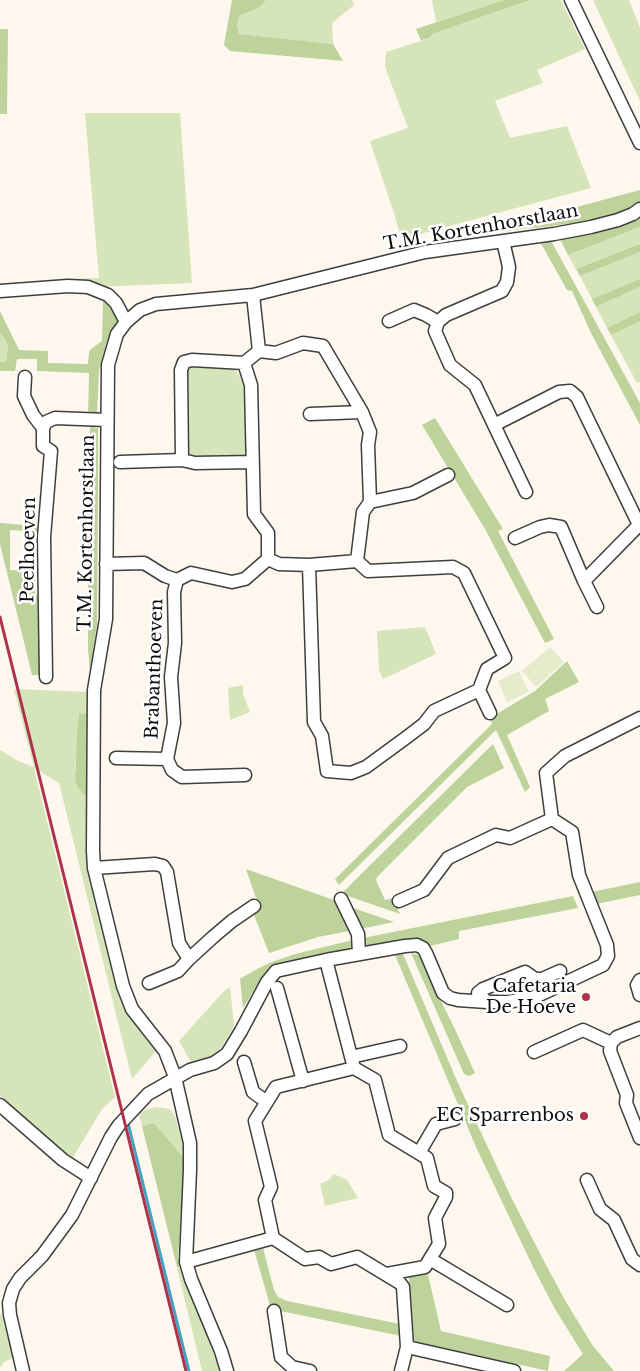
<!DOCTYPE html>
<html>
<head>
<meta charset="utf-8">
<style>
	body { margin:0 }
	canvas { display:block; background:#fdf7ed }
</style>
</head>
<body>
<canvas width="640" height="1371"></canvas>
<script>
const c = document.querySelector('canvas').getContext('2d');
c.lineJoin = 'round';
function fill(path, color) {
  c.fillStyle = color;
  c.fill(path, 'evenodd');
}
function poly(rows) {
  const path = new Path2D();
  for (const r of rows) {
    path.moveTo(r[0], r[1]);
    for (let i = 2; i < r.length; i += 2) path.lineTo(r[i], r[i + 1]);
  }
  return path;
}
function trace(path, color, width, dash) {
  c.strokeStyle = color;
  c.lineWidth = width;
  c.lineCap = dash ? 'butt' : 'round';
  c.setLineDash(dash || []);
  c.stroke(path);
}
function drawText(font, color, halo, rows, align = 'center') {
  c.font = font + ' "Libre Baskerville",serif';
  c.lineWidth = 5;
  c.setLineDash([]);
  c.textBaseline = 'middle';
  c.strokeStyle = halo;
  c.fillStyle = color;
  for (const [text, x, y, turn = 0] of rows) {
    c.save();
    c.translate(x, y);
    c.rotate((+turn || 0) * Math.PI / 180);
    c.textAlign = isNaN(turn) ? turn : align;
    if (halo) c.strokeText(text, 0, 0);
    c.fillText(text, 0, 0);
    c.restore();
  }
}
fill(poly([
	[266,0,352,0,354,5,332,23,333,44,239,34,237,26,239,16,260,7],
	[432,0,504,0,436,22],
	[530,0,561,0,585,49,537,70,543,83,495,101,510,138,567,126,591,188,401,239,394,213,370,141,408,128,385,67,386,52,430,38,432,34],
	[593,0,629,0,640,28,640,101],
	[85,113,180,113,192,283,44,289,44,280,99,278],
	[532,219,535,228,476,234],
	[640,227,640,244,576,269,568,255],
	[640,252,640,279,592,299,580,276],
	[640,287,640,312,607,328,596,307],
	[640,321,640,382,637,383,611,335],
	[0,334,5,339,8,347,6,362,0,362],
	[186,366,231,367,237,372,244,385,246,397,248,456,183,458],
	[425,627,436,654,383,679,379,670,377,631],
	[243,685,243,694,250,712,230,720,228,688],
	[14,689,89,692,88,714,79,713,75,770,79,789,87,798,90,848,130,1017,156,1051,132,1079,59,783,34,768,115,1097,102,1109,72,1159,0,1095,0,750,20,762,34,767],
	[230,987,234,1025,232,1030,219,1051,212,1057,192,1064,179,1041,225,990],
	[156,1107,170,1109,175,1116,184,1149,184,1158,154,1123,142,1126,139,1114,145,1110],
	[334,1174,347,1180,358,1198,325,1206,320,1184,329,1180],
	[180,1267,200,1318,220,1371,202,1371,177,1268],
	[0,1313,2,1316,13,1358,4,1362,0,1368]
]), '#d6e4ba');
fill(poly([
	[232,0,266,0,260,7,239,16,237,26,239,34,333,44,343,61,230,51,224,45],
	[504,0,530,0,432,34,430,38,421,40,416,29],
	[0,29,8,29,7,114,0,114],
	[640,190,640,202,638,205,615,214,582,222,535,228,532,219],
	[640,219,640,227,568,255,561,241,560,238,603,231],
	[550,239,640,403,640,425,592,335,572,291,567,290,539,240],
	[640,244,640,252,580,276,576,269],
	[640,279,640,287,596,307,592,299],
	[106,298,118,310,117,321,116,328,107,341,99,370,97,414,88,417,89,373,37,371,37,359,17,359,15,371,0,371,0,362,6,362,8,347,5,339,0,334,0,311,19,350,48,351,48,363,88,364,89,352,91,349,102,341,103,300],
	[640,312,640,321,611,335,607,328],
	[435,418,503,529,498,531,554,639,545,643,485,529,422,425],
	[90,427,98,428,98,487,97,625,90,671,88,649,88,565],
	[0,523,38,526,38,532,10,530,10,570,35,571,35,593,39,597,39,633,43,635,44,675,32,675,0,544],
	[567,661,579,682,545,699,549,711,507,735,530,787,525,792,496,730,339,885,335,879,492,724,490,718,535,691],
	[79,713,88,714,87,798,79,789,75,781,77,734],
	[493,744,504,768,467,787,377,877,376,880,385,900,392,898,400,914,345,895,343,892],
	[246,869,342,903,350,927,349,931,318,937,269,953,254,915,251,906,257,901],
	[640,882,640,895,591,905,587,893],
	[573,896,578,908,459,931,459,939,430,946,426,941,420,939,364,947,363,938],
	[353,908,394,922,360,929],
	[353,940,353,949,272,966,267,970,259,982,243,1008,240,979,255,970,272,962,295,954],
	[411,953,418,955,423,960,433,985,454,1027,475,1073,469,1076,464,1074],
	[403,954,457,1081,511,1197,546,1265,566,1302,593,1346,614,1371,564,1371,583,1354,555,1309,534,1269,476,1147,395,955],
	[154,1123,184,1158,179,1244,178,1257,180,1267,177,1267,142,1126],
	[262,1244,274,1290,278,1297,287,1301,400,1324,401,1336,271,1309,253,1246],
	[427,1270,441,1331,550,1356,548,1371,417,1342,412,1340,410,1318,409,1276]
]), '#bdd39b');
fill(poly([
	[550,647,564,662,536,687,522,671],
	[519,671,529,692,507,702,498,681]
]), '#e6eccb');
trace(poly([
	[128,1123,189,1371]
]), '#44a1bf', 3);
const minor = poly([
	[571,0,640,143],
	[0,291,68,286,88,287,108,295,116,303,126,322],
	[389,321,414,310,426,315,438,322,435,331,450,365,475,385,526,492],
	[438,322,446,315,502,291,507,282,509,267,503,241],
	[259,351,276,353,303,343,323,346,362,412,370,432,368,445,370,502,363,512,357,561,309,565,279,564,268,559],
	[25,377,24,396,33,415,43,428,43,446,51,451,44,537,46,677],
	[310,414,362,412],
	[494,425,559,392,570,391,577,397,639,525],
	[43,428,46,422,55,418,107,420],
	[182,460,181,370,184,362,192,360,244,363],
	[120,462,182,460,195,463,253,462],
	[370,502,413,493,448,475],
	[515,538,540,527,549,525,561,527,584,581,597,607],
	[106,564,144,563,165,576,177,580,191,573,232,582,245,579,268,559,268,533,254,514,251,385,244,363,259,351,253,295],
	[309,565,314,722,322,736,327,771,351,773,366,767,407,737,424,724,434,711,479,690,487,669,505,658,464,573,453,567,368,571,357,561],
	[177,580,174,592,175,643,171,677,174,723,167,759,172,770,182,777,245,775],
	[584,581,640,524],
	[479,690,490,713],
	[116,758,167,759],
	[94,868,155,864,163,866,167,872,179,943,189,959],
	[341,899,358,934,359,954],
	[399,901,424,890,448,858,496,835,510,838,552,819],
	[326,960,354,1068],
	[640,980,637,985,640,995],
	[149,983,178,971,189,959,213,937,232,921,254,906],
	[277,988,303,1081],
	[487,1002,478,993,483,989,525,972,535,979,542,979,560,971],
	[640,1028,617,1037,611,1043,610,1051,627,1095,626,1103,640,1138],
	[534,1052,583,1030,611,1043],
	[351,1057,400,1046],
	[244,1062,253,1092,267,1102],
	[0,1105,63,1160,91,1178],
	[419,1153,436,1124,455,1119],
	[587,1180,600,1209,614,1220,632,1259,640,1265],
	[430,1259,507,1305],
	[186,1262,273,1238],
	[387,1274,425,1267,439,1244,435,1218,446,1197,446,1193,434,1186,427,1158,389,1135,375,1080,354,1068,276,1087,255,1121,271,1187,265,1200,273,1238,305,1259,319,1257,331,1264,357,1257,400,1283,403,1287,407,1347,514,1371],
	[274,1311,281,1357,292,1367,310,1371],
	[23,1371,10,1315,9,1303,13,1289,20,1278,42,1256,72,1215,111,1137,119,1125,148,1094,190,1070,214,1063,227,1054,241,1031,267,982,276,971,326,960,405,946,417,945,423,948,426,953,443,993,450,998,458,1000,487,1002,508,1002,535,997,603,965,608,956,607,945,579,875,572,832,552,819,546,773,565,756,640,718],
	[227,1371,221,1351,191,1279,186,1262,190,1170,190,1143,175,1077,165,1051,132,1009,123,986,94,868,93,851,94,690,106,619,108,365,117,334,126,322,140,310,156,304,253,295,425,252,554,234,591,227,618,220,633,214,640,209],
	[401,1371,407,1347]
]);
trace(minor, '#3f3f3f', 15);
trace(minor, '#fff', 12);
trace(poly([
	[0,617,186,1371]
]), '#ae324b', 3);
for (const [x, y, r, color] of [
	[586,997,5,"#ae324b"],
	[584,1116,5,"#ae324b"]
]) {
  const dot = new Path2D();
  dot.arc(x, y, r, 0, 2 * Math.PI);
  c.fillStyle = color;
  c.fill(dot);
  trace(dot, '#fff', 2);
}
drawText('18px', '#0c0c0c', '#fff', [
	["T.M. Kortenhorstlaan",481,228,-10],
	["T.M. Kortenhorstlaan",87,533,-89],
	["Peelhoeven",29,550,-89],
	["Brabanthoeven",155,669,-88]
]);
drawText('18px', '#0c0c0c', '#fff', [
	["Cafetaria",576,987],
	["De Hoeve",576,1008],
	["EC Sparrenbos",574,1116]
], 'right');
</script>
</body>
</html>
